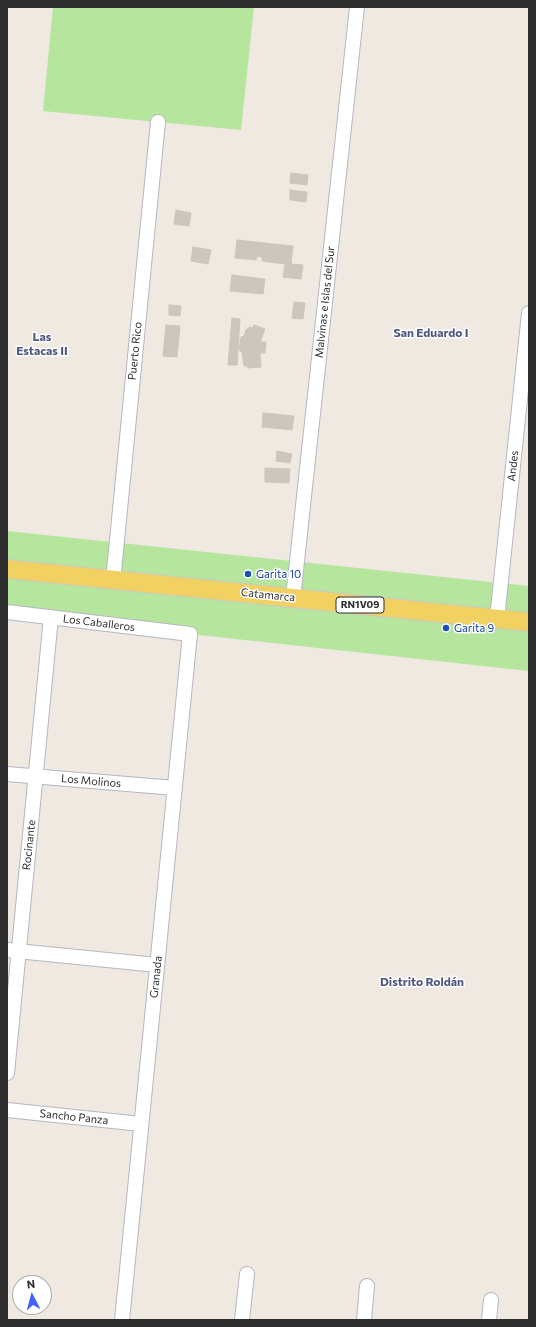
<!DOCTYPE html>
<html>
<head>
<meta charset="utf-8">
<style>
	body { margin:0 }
	#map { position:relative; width:536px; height:1327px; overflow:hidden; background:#efe9e1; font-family:Commissioner,sans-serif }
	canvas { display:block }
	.frame { position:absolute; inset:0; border:8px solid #2e2e2e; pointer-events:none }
	.north { position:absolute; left:12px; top:1275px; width:40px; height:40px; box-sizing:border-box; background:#fff; border:1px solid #ababab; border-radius:50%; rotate:354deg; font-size:11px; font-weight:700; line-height:16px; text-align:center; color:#2e2e2e }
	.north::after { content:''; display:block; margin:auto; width:14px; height:18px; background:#4264fb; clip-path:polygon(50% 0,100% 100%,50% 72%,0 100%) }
</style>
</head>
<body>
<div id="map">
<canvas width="536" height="1327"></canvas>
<div class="frame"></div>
<div class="north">N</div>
</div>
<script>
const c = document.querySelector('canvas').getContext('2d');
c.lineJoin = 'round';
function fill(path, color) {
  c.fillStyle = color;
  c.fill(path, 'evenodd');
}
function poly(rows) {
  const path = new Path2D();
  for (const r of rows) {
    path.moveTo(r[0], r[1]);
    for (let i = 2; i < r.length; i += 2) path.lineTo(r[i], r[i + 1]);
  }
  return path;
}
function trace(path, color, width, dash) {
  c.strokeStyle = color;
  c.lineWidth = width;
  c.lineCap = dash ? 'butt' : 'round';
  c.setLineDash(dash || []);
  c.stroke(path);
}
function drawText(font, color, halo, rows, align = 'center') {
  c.font = font + ' Commissioner,sans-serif';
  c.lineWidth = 3;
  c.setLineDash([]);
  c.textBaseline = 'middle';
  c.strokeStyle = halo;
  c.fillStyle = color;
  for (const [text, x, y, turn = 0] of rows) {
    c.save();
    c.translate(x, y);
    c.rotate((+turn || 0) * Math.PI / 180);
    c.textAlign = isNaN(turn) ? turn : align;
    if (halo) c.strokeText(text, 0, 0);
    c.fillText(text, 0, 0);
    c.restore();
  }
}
fill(poly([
	[53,7,254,7,241,130,43,111],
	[7,531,529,586,529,671,190,634,7,612]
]), '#b6e59e');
const building = poly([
	[291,173,308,175,307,185,290,183,291,173],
	[290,190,307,192,306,202,290,200,290,190],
	[176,210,191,213,189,226,174,224,176,210],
	[237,240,264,243,262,257,257,256,256,260,235,258,237,240],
	[264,243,293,246,291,264,303,265,301,279,283,277,285,264,262,261,264,243],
	[193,247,211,250,208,264,191,261,193,247],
	[232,275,265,279,263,294,230,291,232,275],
	[294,302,305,303,303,319,292,318,294,302],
	[169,305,181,306,180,316,169,315,169,305],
	[232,318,240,319,237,365,228,365,232,318],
	[166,325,180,326,177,357,163,356,166,325],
	[254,325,265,329,260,342,266,342,265,353,260,353,261,367,248,368,247,366,244,366,242,352,239,350,240,343,241,337,244,336,246,330,250,327,253,328,254,325],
	[263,413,294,416,292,430,262,427,263,413],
	[277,451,292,454,290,463,276,461,277,451],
	[265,468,290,469,289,483,265,482,265,468]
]);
fill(building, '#cbc7bf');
trace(building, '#cbc5ba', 1);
const minor = poly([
	[113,581,158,122],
	[293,598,357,7],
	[7,612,190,634,122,1320],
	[497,619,529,313],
	[7,774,175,788],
	[7,950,157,965],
	[7,1073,51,617],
	[7,1110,141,1124],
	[242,1320,247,1274],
	[364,1320,367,1286],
	[489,1320,491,1300]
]);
const major = poly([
	[7,569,529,622]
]);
trace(minor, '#b4b7c1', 16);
trace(major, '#c9c9c9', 20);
trace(minor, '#fff', 14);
trace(major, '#f2d163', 18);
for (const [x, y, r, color] of [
	[248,574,4,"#1a4fb4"],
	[446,628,4,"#1a4fb4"]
]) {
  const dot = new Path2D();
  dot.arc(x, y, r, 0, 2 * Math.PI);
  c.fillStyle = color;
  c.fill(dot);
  trace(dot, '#fff', 1.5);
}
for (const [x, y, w] of [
	[360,605,48]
]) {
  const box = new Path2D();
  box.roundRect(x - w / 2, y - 8, w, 16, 3);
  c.fillStyle = '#fff';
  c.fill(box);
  trace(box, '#2e2e2e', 1);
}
drawText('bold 10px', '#2e2e2e', null, [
	["RN1V09",360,605]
]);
drawText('11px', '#2e2e2e', '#fff', [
	["Malvinas e Islas del Sur",325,302,-84],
	["Puerto Rico",135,351,-84],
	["Andes",513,466,-84],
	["Catamarca",268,595,6],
	["Los Caballeros",99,623,7],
	["Los Molinos",91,781,5],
	["Rocinante",29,845,-84],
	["Granada",156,977,-84],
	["Sancho Panza",74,1117,6]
]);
drawText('11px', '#164399', '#fff', [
	["Garita 10",256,574],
	["Garita 9",454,628]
], 'left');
drawText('bold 12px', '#4d5680', '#fff', [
	["San Eduardo I",431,333],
	["Las",42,337],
	["Estacas II",42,351],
	["Distrito Roldán",422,982]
]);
</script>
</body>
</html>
